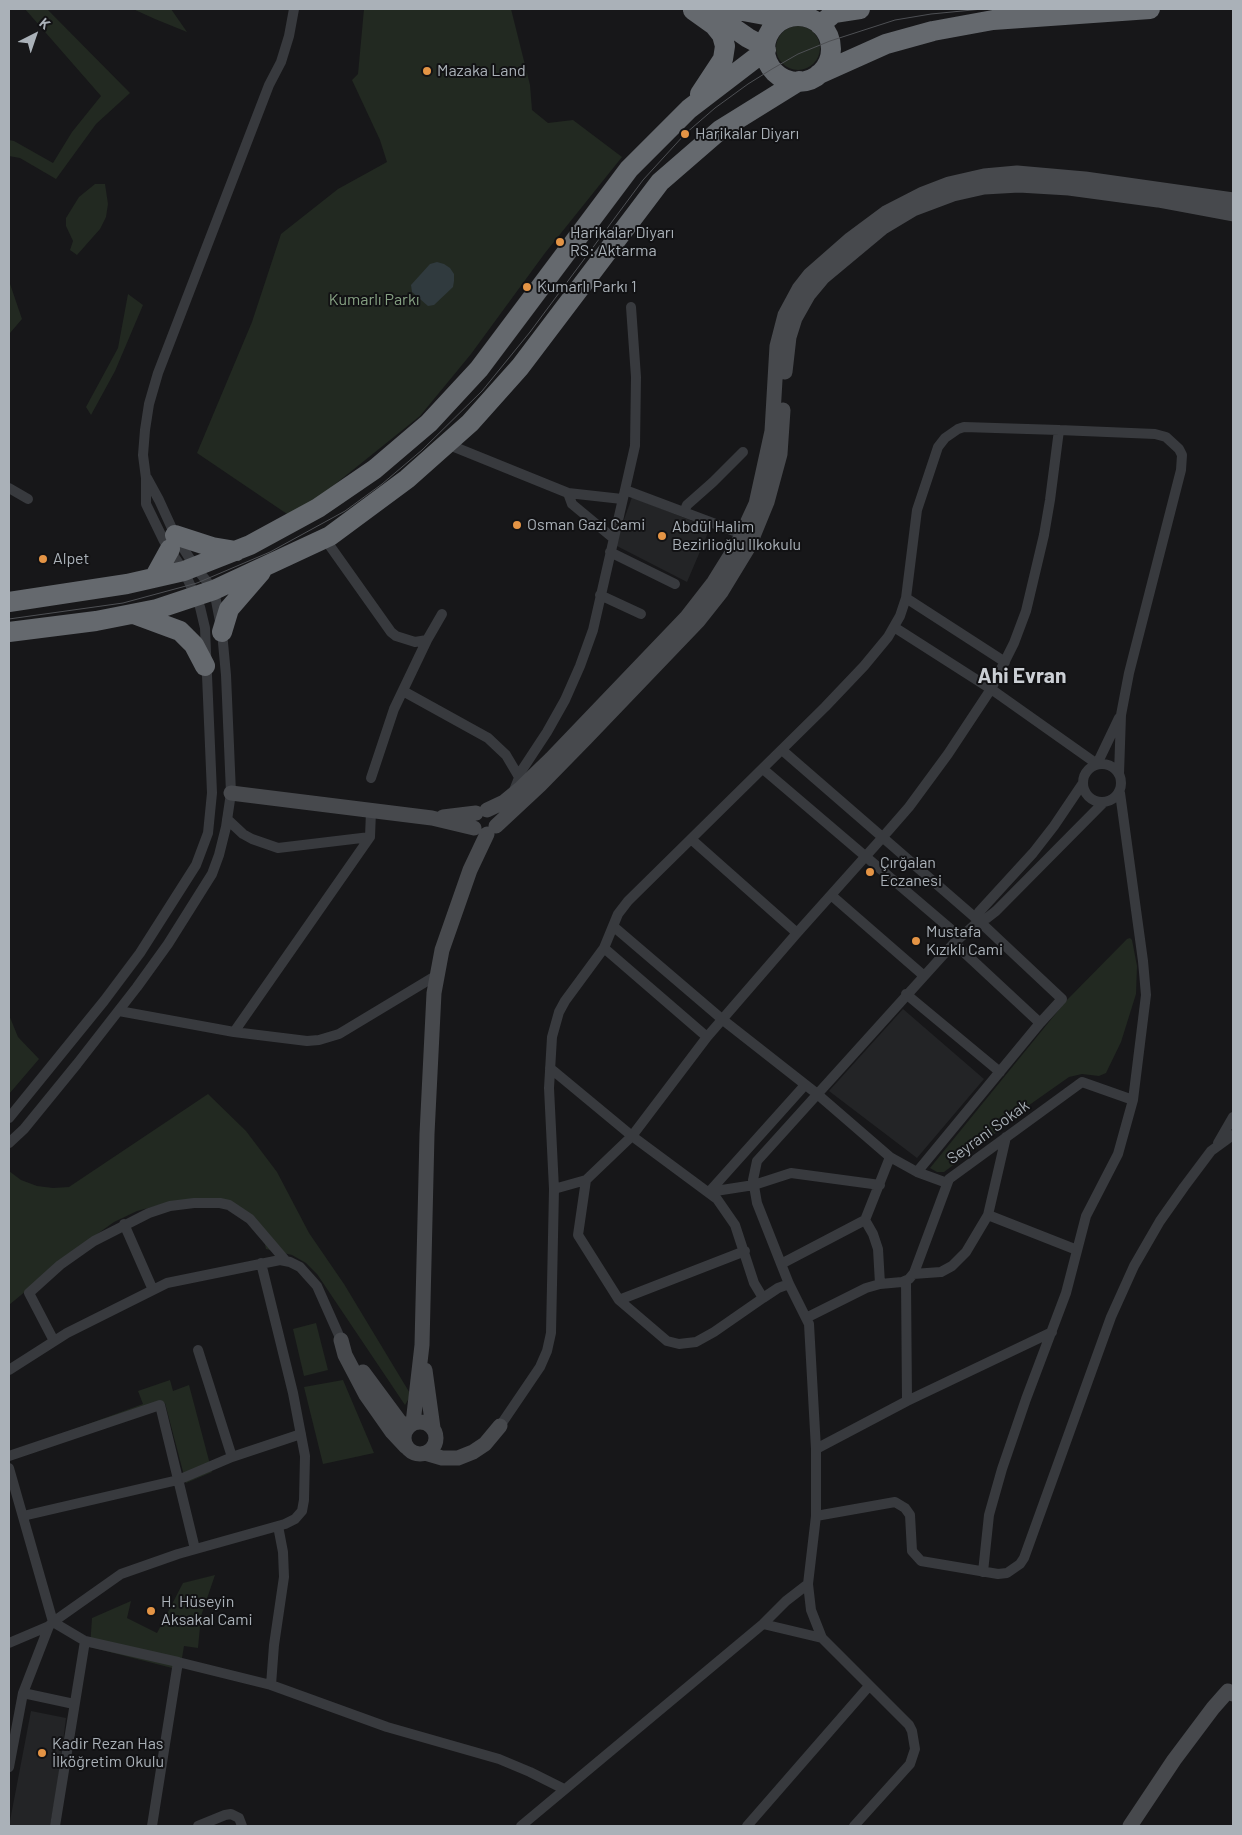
<!DOCTYPE html>
<html>
<head>
<meta charset="utf-8">
<style>
	body { margin:0 }
	#map { position:relative; width:1242px; height:1835px; overflow:hidden; background:#171719; font-family:Barlow,sans-serif }
	canvas { display:block }
	.frame { position:absolute; inset:0; border:10px solid #aab1b8; pointer-events:none }
	.north { position:absolute; left:10px; top:10px; width:50px; height:50px; -webkit-text-stroke:4px #121214; paint-order:stroke; rotate:41deg; font-size:14px; font-weight:700; line-height:20px; text-align:center; color:#aab1b8 }
	.north::after { content:''; display:block; margin:auto; width:18px; height:22px; background:#aab1b8; clip-path:polygon(50% 0,100% 100%,50% 72%,0 100%) }
</style>
</head>
<body>
<div id="map">
<canvas width="1242" height="1835"></canvas>
<div class="frame"></div>
<div class="north">K</div>
</div>
<script>
const c = document.querySelector('canvas').getContext('2d');
c.lineJoin = 'round';
function fill(path, color) {
  c.fillStyle = color;
  c.fill(path, 'evenodd');
}
function poly(rows) {
  const path = new Path2D();
  for (const r of rows) {
    if (r.length === 3) {
      path.moveTo(r[0] + r[2], r[1]);
      path.arc(r[0], r[1], r[2], 0, 2 * Math.PI);
      continue;
    }
    path.moveTo(r[0], r[1]);
    for (let i = 2; i < r.length; i += 2) path.lineTo(r[i], r[i + 1]);
  }
  return path;
}
function trace(path, color, width, dash) {
  c.strokeStyle = color;
  c.lineWidth = width;
  c.lineCap = dash ? 'butt' : 'round';
  c.setLineDash(dash || []);
  c.stroke(path);
}
function drawText(font, color, halo, rows, align = 'center') {
  c.font = font + ' Barlow,sans-serif';
  c.lineWidth = 4;
  c.setLineDash([]);
  c.textBaseline = 'middle';
  c.strokeStyle = halo;
  c.fillStyle = color;
  for (const [text, x, y, turn = 0] of rows) {
    c.save();
    c.translate(x, y);
    c.rotate((+turn || 0) * Math.PI / 180);
    c.textAlign = isNaN(turn) ? turn : align;
    if (halo) c.strokeText(text, 0, 0);
    c.fillText(text, 0, 0);
    c.restore();
  }
}
fill(poly([
	[632,497,710,528,687,582,615,545],
	[903,1009,984,1079,917,1158,829,1091],
	[31,1711,66,1718,57,1789,50,1826,9,1826]
]), '#232426');
fill(poly([
	[25,9,47,9,130,93,96,124,56,179,20,158,9,156,9,140,14,141,53,163,72,132,101,96],
	[133,9,171,9,187,32,155,19],
	[364,9,511,9,530,85,532,110,548,123,573,120,622,157,545,253,471,354,420,416,293,518,197,453,252,322,281,234,338,189,387,162,380,140,352,80,358,74],
	[798,48,22],
	[95,184,105,184,108,204,106,217,100,229,77,255,70,250,73,241,66,226,66,218,79,197],
	[9,281,22,319,10,333,9,330],
	[128,294,143,305,115,371,91,415,86,407,118,348],
	[1130,938,1132,940,1137,966,1136,994,1121,1042,1106,1073,1099,1076,1082,1074,1069,1077,1025,1108,992,1136,944,1172,937,1172,930,1168,1066,1001,1127,939],
	[9,1015,18,1037,39,1059,9,1094],
	[208,1094,246,1131,277,1172,309,1233,344,1284,411,1395,405,1405,317,1274,306,1263,292,1255,266,1249,261,1228,233,1209,175,1201,137,1211,114,1222,79,1247,9,1305,9,1171,21,1180,37,1186,53,1188,69,1187],
	[316,1323,328,1370,304,1376,293,1329],
	[170,1380,173,1391,189,1385,212,1472,186,1483,165,1403,71,1438,69,1431,143,1404,138,1391],
	[343,1380,374,1453,323,1464,304,1387],
	[215,1575,201,1616,198,1648,184,1646,180,1670,90,1647,92,1618,131,1601,127,1618,157,1633,183,1583]
]), '#222921');
fill(poly([
	[437,262,444,264,450,268,454,274,454,281,453,287,434,305,428,306,412,292,411,285,430,264]
]), '#303a3e');
trace(poly([
	[447,444,568,493,572,504,613,538],
	[9,488,28,499],
	[625,490,742,534],
	[568,493,622,499],
	[684,512,687,505,713,482,743,452],
	[325,539,391,632,396,636,415,642,427,640,442,614],
	[610,552,675,584],
	[600,595,641,614],
	[906,598,1005,662],
	[894,627,991,689,1097,764,1119,718],
	[403,691,488,738,506,755,519,777],
	[782,750,979,921,1062,999,1040,1023,917,1172],
	[1102,783,19],
	[763,769,960,937],
	[371,778,394,709,427,640],
	[513,793,522,770,547,732,565,700,580,666,593,630,635,446,636,377,631,307],
	[227,819,243,834,252,839,278,848,370,837],
	[691,839,797,933],
	[831,895,923,975],
	[979,921,979,912,1033,853,1054,826,1083,783],
	[613,926,723,1020,816,1093,890,1157,917,1172,947,1183],
	[954,943,1040,1023],
	[604,948,707,1037],
	[906,994,1000,1072],
	[119,1011,234,1032,307,1041,319,1040,339,1034,437,975],
	[234,1032,370,837,371,811],
	[550,1068,632,1136,717,1199,735,1225,754,1283,763,1298,778,1288,789,1284],
	[9,1118,104,1001,140,953,196,865,208,833,212,793,205,628,200,607,184,571,164,541,146,504,146,478,143,455,145,430,149,404,158,373,269,85,281,62,289,36,294,9],
	[9,1143,24,1129,77,1064,137,987,168,944,212,874,219,855,226,827,231,793,226,675,222,632,214,590,195,567,175,535,159,500,147,478],
	[1218,1143,1233,1117],
	[586,1180,578,1235,619,1300,667,1341,679,1344,696,1342,714,1332,763,1298],
	[554,1189,586,1180,632,1136,707,1037,797,933,882,838,909,807,948,754,991,689,1014,643,1026,611,1044,535,1050,500,1059,430],
	[709,1192,754,1185,791,1173,880,1185],
	[709,1192,805,1085],
	[988,1215,1077,1250],
	[865,1220,873,1234,878,1249,880,1284],
	[124,1224,153,1290],
	[781,1264,865,1220,890,1157],
	[913,1274,941,1272,952,1266,966,1252,988,1215,1006,1137],
	[906,1281,907,1401],
	[619,1300,745,1251],
	[806,1318,866,1288,880,1284,902,1282,909,1279,914,1273,949,1179,1082,1082,1133,1100],
	[54,1341,29,1293,60,1265,94,1241,149,1213,170,1206,194,1203,220,1203,229,1205,250,1219,285,1260],
	[198,1350,232,1457],
	[9,1370,67,1333,167,1283,280,1260,290,1262,300,1267,317,1286,341,1340],
	[500,1426,540,1367,547,1351,551,1333,554,1189,549,1088,552,1037,559,1012,565,1001,604,948,618,914,628,901,825,707,864,666,888,637,900,616,906,598,917,510,938,447,945,438,958,429,964,427,1059,430,1155,434,1166,437,1179,449,1182,455,1181,470,1129,673,1121,715,1119,774],
	[816,1449,907,1401,1052,1332],
	[9,1456,160,1405,195,1549],
	[9,1468,53,1622,85,1641,55,1826],
	[23,1516,178,1480,232,1457,301,1434],
	[816,1516,895,1502,905,1508,910,1515,912,1551,921,1561,998,1574,1007,1573,1020,1564,1024,1558,1111,1317,1134,1266,1160,1221,1184,1187,1211,1151,1233,1135],
	[278,1526,283,1552,284,1577,274,1645,271,1685,387,1727,499,1759,530,1772,564,1789],
	[983,1572,989,1515,1002,1469,1026,1399,1066,1293,1086,1216,1118,1154,1133,1100,1146,995,1143,961,1120,793],
	[808,1584,811,1610,822,1638],
	[763,1624,822,1638,909,1725,912,1731,915,1749,910,1764,854,1826],
	[85,1641,178,1662,152,1826],
	[9,1643,49,1626],
	[178,1662,271,1685],
	[23,1693,74,1704],
	[9,1767,23,1693,49,1626,53,1622,121,1574,178,1554,285,1524,295,1519,302,1511,304,1500,305,1456,293,1393,261,1263],
	[198,1826,225,1815,231,1814,239,1818,242,1826],
	[521,1826,763,1624,786,1601,808,1584,816,1516,816,1449,809,1324,789,1284,757,1203,753,1180,757,1161,954,943,979,921,987,918,996,911,1103,803],
	[747,1826,869,1686]
]), '#383a3e', 10);
trace(poly([
	[785,372,789,337,795,318,808,295,823,277,883,227,913,209,953,194,984,187,1019,185,1069,188,1158,200,1233,214],
	[231,793,432,818,474,828],
	[487,810,504,802,521,788,551,759,686,618,714,582,737,545,756,504,772,431,777,346,785,315,799,289,810,275,851,239,886,213,923,194,949,184,984,176,1017,173,1085,179,1233,200],
	[443,817,476,813],
	[496,826,540,785,586,738,698,621,721,592,749,546,767,502,780,454,783,410],
	[341,1340,345,1355,366,1395,392,1432,406,1447],
	[425,1370,433,1428],
	[363,1372,400,1422,409,1426],
	[420,1438,16],
	[413,1423,422,1345,427,1134,434,993,442,950,470,870,487,834],
	[425,1453,442,1458,458,1458,473,1452,485,1444,500,1426],
	[1130,1826,1174,1760,1213,1708,1228,1691,1233,1694]
]), '#47494d', 15);
trace(poly([
	[693,10,714,25,722,35,725,46,723,59,700,94],
	[693,10,743,11,770,16,781,21],
	[709,14,722,20,748,38,765,47],
	[798,49,33],
	[820,25,834,13,860,9],
	[819,74,886,44,933,31,993,20,1150,9],
	[175,535,212,547,236,551],
	[154,578,170,549],
	[9,602,127,584,184,571,250,545,318,508,375,469,429,423,479,369,629,169,689,109,766,50],
	[134,614,180,631,194,645,205,666],
	[9,632,96,621,157,609,214,590,330,536,407,479,470,423,520,367,660,182,720,130,799,81],
	[222,632,229,609,261,572]
]), '#65696e', 20);
trace(poly([
	[9,619,123,603,197,583,270,552,345,511,382,484,422,450,482,391,530,332,643,180,685,134,715,108,748,84,772,69,798,54,830,41,895,20,931,14,983,9]
]), '#4e5054', 1);
for (const [x, y, r, color] of [
	[427,71,5,"#e49445"],
	[685,134,5,"#e49445"],
	[560,242,5,"#e49445"],
	[527,287,5,"#e49445"],
	[517,525,5,"#e49445"],
	[662,536,5,"#e49445"],
	[43,559,5,"#e49445"],
	[870,872,5,"#e49445"],
	[916,941,5,"#e49445"],
	[151,1611,5,"#e49445"],
	[42,1753,5,"#e49445"]
]) {
  const dot = new Path2D();
  dot.arc(x, y, r, 0, 2 * Math.PI);
  c.fillStyle = color;
  c.fill(dot);
  trace(dot, '#121214', 2);
}
drawText('16px', '#aab1b8', '#121214', [
	["Mazaka Land",437,71],
	["Harikalar Diyarı",695,134],
	["Harikalar Diyarı",570,233],
	["RS: Aktarma",570,251],
	["Kumarlı Parkı 1",537,287],
	["Osman Gazi Cami",527,525],
	["Abdül Halim",672,527],
	["Bezirlioğlu Ilkokulu",672,545],
	["Alpet",53,559],
	["Çırğalan",880,863],
	["Eczanesi",880,881],
	["Mustafa",926,932],
	["Kızıklı Cami",926,950],
	["H. Hüseyin",161,1602],
	["Aksakal Cami",161,1620],
	["Kadir Rezan Has",52,1744],
	["İlköğretim Okulu",52,1762]
], 'left');
drawText('16px', '#86a183', '#121214', [
	["Kumarlı Parkı",374,300]
]);
drawText('16px', '#aab1b8', '#121214', [
	["Seyrani Sokak",988,1132,-36]
]);
drawText('bold 21px', '#cbcfd4', '#121214', [
	["Ahi Evran",1022,676]
]);
</script>
</body>
</html>
